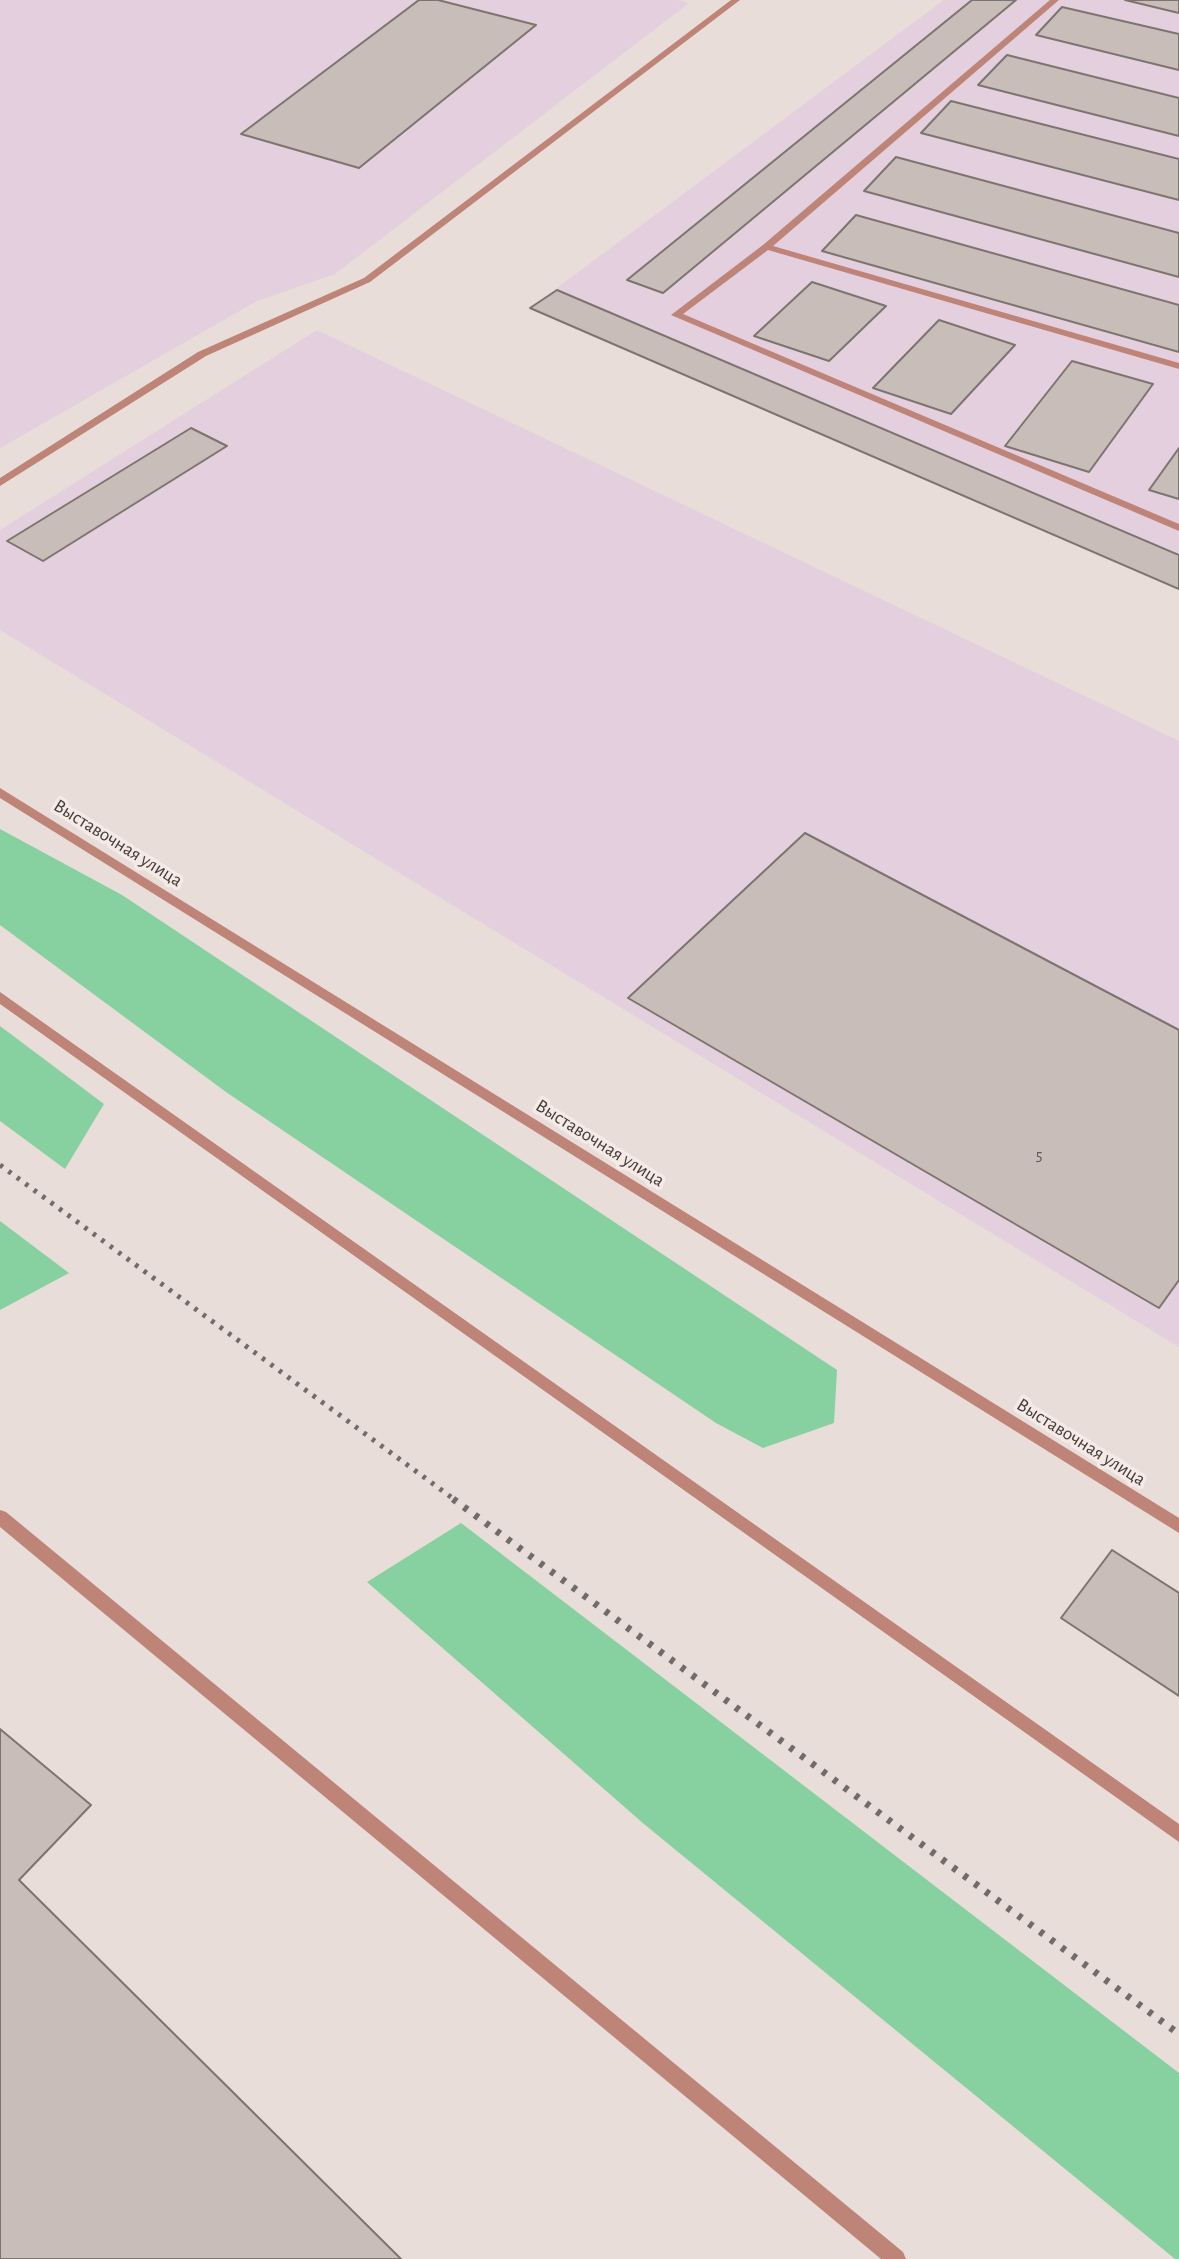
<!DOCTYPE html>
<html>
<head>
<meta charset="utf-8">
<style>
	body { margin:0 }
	canvas { display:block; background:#e8ddd8 }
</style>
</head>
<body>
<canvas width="1179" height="2259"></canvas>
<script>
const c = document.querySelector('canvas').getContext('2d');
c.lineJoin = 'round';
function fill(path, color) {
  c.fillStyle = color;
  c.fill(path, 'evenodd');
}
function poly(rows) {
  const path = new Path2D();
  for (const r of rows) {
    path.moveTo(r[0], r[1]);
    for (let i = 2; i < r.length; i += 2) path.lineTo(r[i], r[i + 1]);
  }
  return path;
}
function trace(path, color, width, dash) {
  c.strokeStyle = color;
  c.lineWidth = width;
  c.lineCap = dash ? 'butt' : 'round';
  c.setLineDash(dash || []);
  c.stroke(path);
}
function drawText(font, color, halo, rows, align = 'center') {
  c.font = font + ' "Alegreya Sans",sans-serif';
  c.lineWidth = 7;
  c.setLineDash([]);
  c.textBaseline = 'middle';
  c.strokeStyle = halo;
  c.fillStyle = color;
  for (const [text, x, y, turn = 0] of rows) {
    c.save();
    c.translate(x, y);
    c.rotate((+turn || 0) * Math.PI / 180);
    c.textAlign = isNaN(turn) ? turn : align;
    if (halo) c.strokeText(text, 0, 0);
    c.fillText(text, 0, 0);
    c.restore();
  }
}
fill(poly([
	[0,0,677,0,689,3,335,274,257,301,0,448],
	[944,0,1179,0,1179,589,530,308],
	[317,330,1179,741,1179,1347,0,630,0,530]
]), '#e3cfde');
fill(poly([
	[0,829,122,895,837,1370,834,1423,763,1448,716,1423,226,1092,0,925],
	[0,1026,104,1104,65,1169,0,1121],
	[0,1221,69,1273,0,1310],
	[461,1523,1179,2073,1179,2259,1175,2259,644,1824,367,1582]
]), '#87d0a0');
const building = poly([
	[419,0,438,0,536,25,359,168,241,134,419,0],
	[972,0,1016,0,663,293,627,280,972,0],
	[1125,0,1179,0,1179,13,1125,0],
	[1062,7,1179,34,1179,70,1036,35,1062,7],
	[1007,55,1179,98,1179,136,978,85,1007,55],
	[951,101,1179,159,1179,200,921,133,951,101],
	[896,157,1179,233,1179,277,864,191,896,157],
	[856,215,1179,305,1179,352,822,251,856,215],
	[812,282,886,306,829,361,754,336,812,282],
	[557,290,1179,555,1179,589,530,308,557,290],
	[939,320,1015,345,951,414,873,388,939,320],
	[1072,361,1153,384,1089,472,1005,446,1072,361],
	[191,428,227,446,43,561,7,541,191,428],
	[1179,448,1179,499,1149,490,1179,448],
	[805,833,1179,1030,1179,1280,1159,1308,628,998,805,833],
	[1112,1550,1179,1593,1179,1696,1061,1618,1112,1550],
	[0,1729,91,1805,19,1880,401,2259,0,2259,0,1729]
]);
fill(building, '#c8bdb8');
trace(building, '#7d746f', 2);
fill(poly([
	[731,0,740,0,370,282,206,356,0,486,0,478,198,352,364,278,731,0],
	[1050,0,1059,0,773,246,1179,363,1179,369,768,250,683,314,1179,524,1179,531,671,315,763,245,1050,0],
	[0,992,1179,1824,1179,1842,0,1004,0,992]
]), '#bd8477');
fill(poly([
	[0,788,1179,1518,1179,1533,0,798,0,788],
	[0,1510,6,1512,903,2252,906,2259,881,2259,0,1527,0,1510]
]), '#bd8477');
trace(poly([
	[0,1165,455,1500]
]), '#726c69', 5, [3.5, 7]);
trace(poly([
	[453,1499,1179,2034]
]), '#726c69', 7, [4.5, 9]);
drawText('16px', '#625c5a', null, [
	["5",1039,1155]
]);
drawText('19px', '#403c3a', '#f5eae5', [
	["Выставочная улица",118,843,32],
	["Выставочная улица",600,1143,32],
	["Выставочная улица",1081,1442,32]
]);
</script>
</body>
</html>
